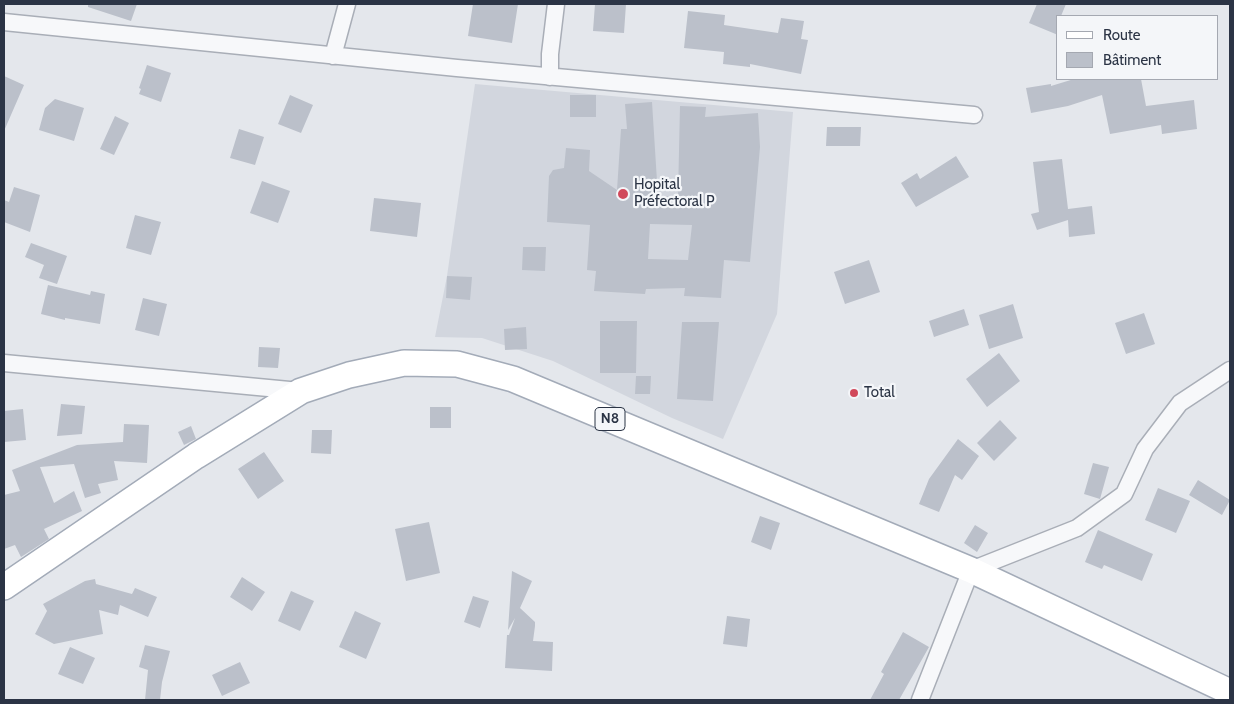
<!DOCTYPE html>
<html>
<head>
<meta charset="utf-8">
<style>
	body { margin:0 }
	#map { position:relative; width:1234px; height:704px; overflow:hidden; background:#e4e7ec; font-family:Cabin,sans-serif }
	canvas { display:block }
	.frame { position:absolute; inset:0; border:5px solid #2b3445; pointer-events:none }
	.legend { position:absolute; left:1056px; top:15px; width:162px; height:65px; box-sizing:border-box; background:#f4f6f9; border:1px solid #a4a8b1; margin:0; padding:6px 9px; list-style:none; font-size:15px; color:#2b3445 }
	.legend li { display:flex; align-items:center; gap:10px; height:25px }
	.legend b { width:25px; border:1px solid #a4a8b1 }
</style>
</head>
<body>
<div id="map">
<canvas width="1234" height="704"></canvas>
<div class="frame"></div>
<ul class="legend">
<li><b style="height:6px;background:#fff"></b>Route</li>
<li><b style="height:14px;background:#bbc0ca"></b>Bâtiment</li>
</ul>
</div>
<script>
const c = document.querySelector('canvas').getContext('2d');
c.lineJoin = 'round';
function fill(path, color) {
  c.fillStyle = color;
  c.fill(path, 'evenodd');
}
function poly(rows) {
  const path = new Path2D();
  for (const r of rows) {
    path.moveTo(r[0], r[1]);
    for (let i = 2; i < r.length; i += 2) path.lineTo(r[i], r[i + 1]);
  }
  return path;
}
function trace(path, color, width, dash) {
  c.strokeStyle = color;
  c.lineWidth = width;
  c.lineCap = dash ? 'butt' : 'round';
  c.setLineDash(dash || []);
  c.stroke(path);
}
function drawText(font, color, halo, rows, align = 'center') {
  c.font = font + ' Cabin,sans-serif';
  c.lineWidth = 4.5;
  c.setLineDash([]);
  c.textBaseline = 'middle';
  c.strokeStyle = halo;
  c.fillStyle = color;
  for (const [text, x, y, turn = 0] of rows) {
    c.save();
    c.translate(x, y);
    c.rotate((+turn || 0) * Math.PI / 180);
    c.textAlign = isNaN(turn) ? turn : align;
    if (halo) c.strokeText(text, 0, 0);
    c.fillText(text, 0, 0);
    c.restore();
  }
}
fill(poly([
	[475,84,793,112,777,314,723,439,672,418,553,361,482,338,435,337,447,276]
]), '#d2d6de');
fill(poly([
	[88,4,137,4,131,21,88,7],
	[473,4,518,4,512,43,468,36],
	[595,4,626,4,624,33,593,31],
	[1037,4,1066,4,1061,16,1058,16,1058,35,1029,23],
	[688,11,725,15,724,25,778,33,781,18,804,21,801,39,808,40,801,74,750,64,750,67,723,64,724,52,684,48],
	[147,65,171,73,161,102,139,94,141,89,139,88],
	[4,76,24,85,4,131],
	[1074,79,1141,79,1146,106,1194,100,1197,129,1162,134,1161,125,1110,134,1102,95,1068,106,1031,113,1026,88,1051,84,1051,86],
	[290,95,313,105,301,133,278,124],
	[570,95,596,95,596,117,570,117],
	[55,99,84,108,74,141,39,130,45,108],
	[652,102,658,197,678,196,680,106,706,107,705,117,758,113,760,147,750,262,724,260,721,298,684,296,685,288,646,289,645,294,594,291,596,271,587,270,590,225,547,222,549,176,553,170,564,168,566,148,590,150,589,171,617,190,621,129,627,129,625,104],
	[650,224,692,225,688,260,648,259],
	[115,116,129,123,114,155,100,149],
	[827,127,861,127,860,146,826,146],
	[239,129,264,137,255,165,230,158],
	[956,156,969,177,916,207,901,183,917,173,920,179],
	[1062,159,1068,209,1092,206,1095,234,1069,237,1068,220,1037,230,1031,214,1039,212,1033,162],
	[262,181,290,191,278,223,250,213],
	[14,187,40,195,30,232,4,222,4,200,9,202],
	[374,198,421,203,417,237,370,231],
	[135,215,161,222,151,255,126,248],
	[31,243,67,256,57,284,39,278,44,265,25,257],
	[523,247,546,247,545,271,522,270],
	[869,260,880,292,845,304,834,272],
	[447,276,472,277,470,300,446,298],
	[48,285,90,295,91,291,105,294,100,324,65,318,65,320,41,314],
	[143,298,167,304,159,336,135,330],
	[1013,304,1023,338,989,349,979,315],
	[964,309,969,325,934,337,929,321],
	[1144,313,1155,344,1126,354,1115,323],
	[600,321,637,321,636,373,600,373],
	[682,322,719,322,713,401,677,399],
	[526,327,527,349,505,350,504,329],
	[259,347,280,348,278,368,258,367],
	[999,353,1020,381,987,407,966,379],
	[636,376,651,376,650,394,635,394],
	[61,404,85,406,82,434,57,436],
	[430,407,451,407,451,428,430,428],
	[23,409,26,440,4,442,4,411],
	[1000,420,1017,438,994,461,977,443],
	[124,424,149,425,147,463,114,461,118,480,98,484,101,493,85,498,74,464,40,467,54,503,74,491,82,511,44,529,49,539,21,557,15,545,4,549,4,495,20,491,12,470,77,445,123,442],
	[191,426,196,439,184,445,178,432],
	[312,430,332,430,331,454,311,453],
	[958,439,979,456,962,480,955,475,939,512,919,504,929,479],
	[264,452,284,481,258,499,238,469],
	[1093,463,1109,467,1100,499,1084,494],
	[1198,480,1230,500,1222,515,1189,495],
	[1158,488,1190,501,1176,533,1145,520],
	[760,516,780,523,771,550,751,542],
	[429,522,440,573,406,581,395,529],
	[975,525,988,533,977,552,964,543],
	[1098,530,1153,554,1142,581,1104,565,1102,569,1085,562],
	[512,571,532,581,520,608,535,622,535,626,533,641,553,642,552,671,505,668,507,635,509,635,515,618,508,630],
	[242,577,265,592,252,611,230,597],
	[95,579,96,584,132,594,135,588,157,597,148,617,120,605,118,615,99,610,103,634,54,644,35,634,47,611,43,604,85,581],
	[291,591,314,601,300,631,278,621],
	[473,596,489,601,480,628,464,622],
	[355,611,381,623,366,659,339,647],
	[727,616,750,619,747,647,723,644],
	[903,632,929,647,899,700,870,700,884,674,881,672],
	[145,645,170,651,162,682,160,700,145,700,148,670,139,667],
	[70,647,95,658,83,684,58,674],
	[240,662,250,683,222,696,212,675]
]), '#bbc0ca');
const street = poly([
	[4,22,457,68,974,115],
	[333,56,347,4],
	[550,77,550,54,556,4],
	[4,363,300,391],
	[920,700,971,570,1077,528,1124,494,1145,449,1180,403,1230,370]
]);
const primary = poly([
	[4,587,196,456,301,391,349,375,404,363,457,364,513,379,971,570,1230,692]
]);
trace(street, '#a9aeb7', 19);
trace(primary, '#a3abb8', 28);
trace(street, '#f7f8fa', 16);
trace(primary, '#fff', 25);
for (const [x, y, r, color] of [
	[623,194,6,"#d1495b"],
	[854,393,5,"#d1495b"]
]) {
  const dot = new Path2D();
  dot.arc(x, y, r, 0, 2 * Math.PI);
  c.fillStyle = color;
  c.fill(dot);
  trace(dot, '#f4f6f9', 2);
}
for (const [x, y, w] of [
	[610,419,30]
]) {
  const box = new Path2D();
  box.roundRect(x - w / 2, y - 11.5, w, 23, 4);
  c.fillStyle = '#f4f6f9';
  c.fill(box);
  trace(box, '#2b3445', 1);
}
drawText('bold 14px', '#2b3445', null, [
	["N8",610,419]
]);
drawText('15px', '#2b3445', '#f4f6f9', [
	["Hopital",634,185],
	["Préfectoral P",634,202],
	["Total",864,393]
], 'left');
</script>
</body>
</html>
